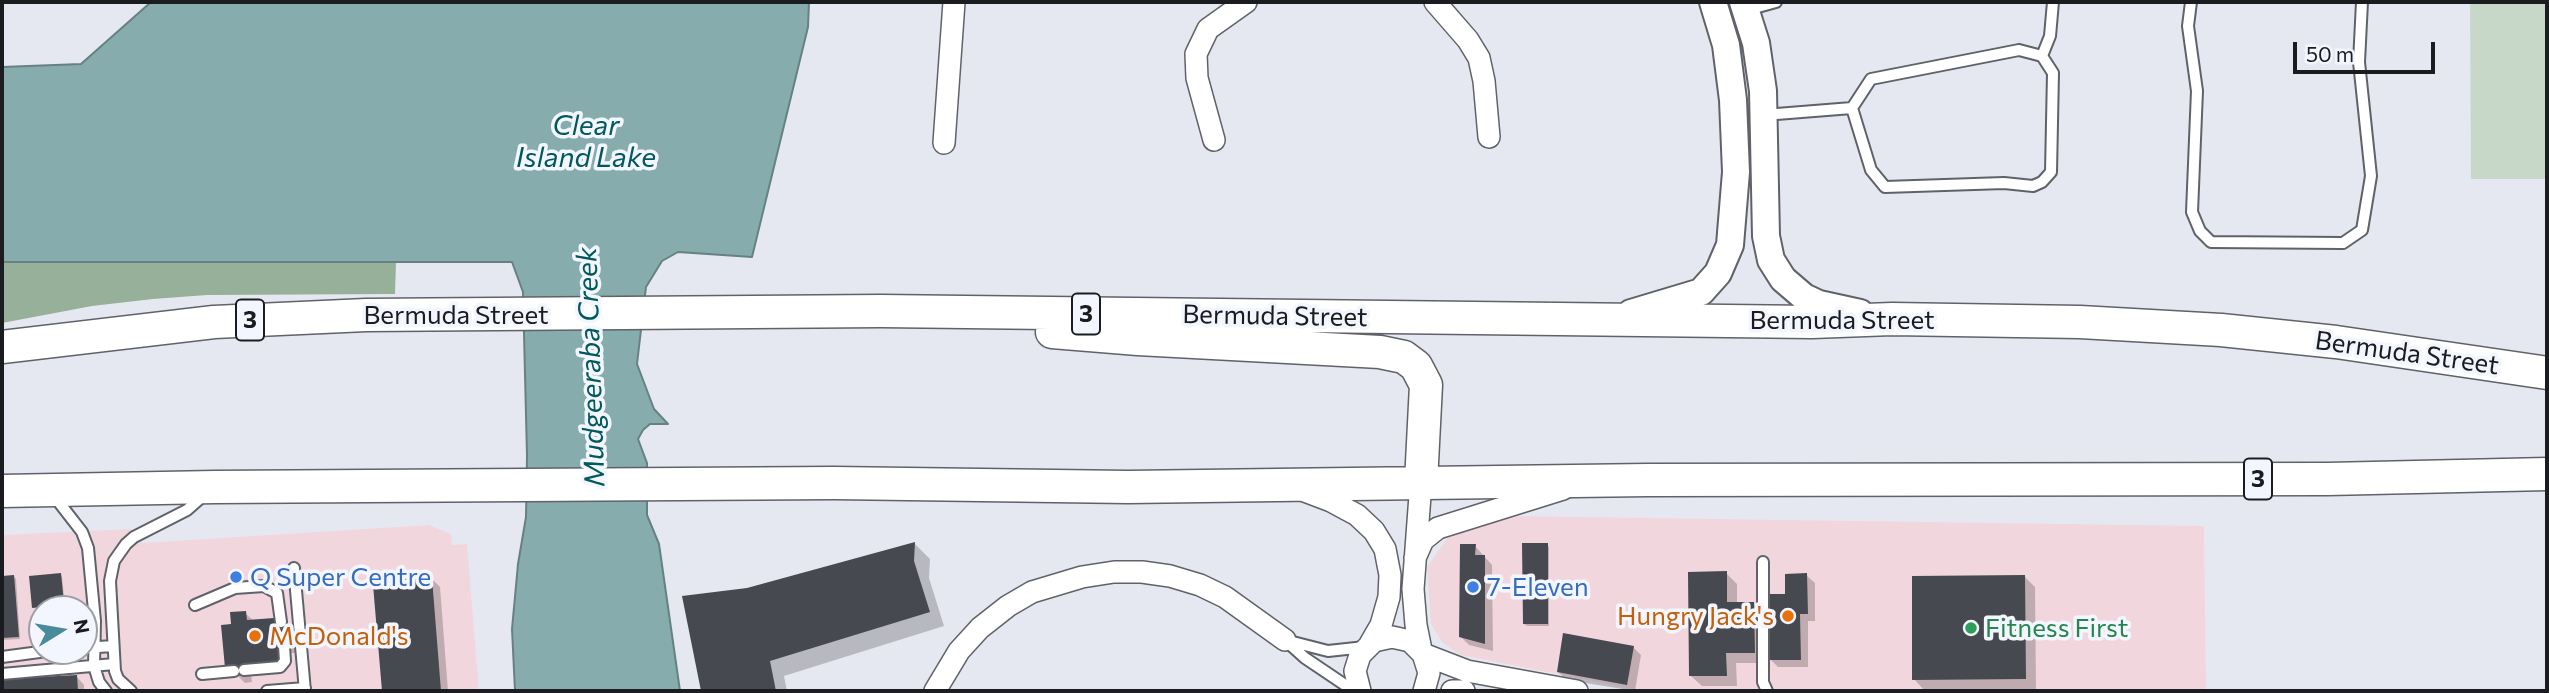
<!DOCTYPE html>
<html>
<head>
<meta charset="utf-8">
<style>
	body { margin:0 }
	#map { position:relative; width:2549px; height:693px; overflow:hidden; background:#e6e8f1; font-family:Commissioner,sans-serif }
	canvas { display:block }
	.frame { position:absolute; inset:0; border:4px solid #1b1c1f; pointer-events:none }
	.north { position:absolute; left:28px; top:595px; width:70px; height:70px; box-sizing:border-box; background:#f3f6fe; border:2px solid #9d9fa5; border-radius:50%; rotate:79deg; font-size:19px; font-weight:700; line-height:28px; text-align:center; color:#1b1c1f }
	.north::after { content:''; display:block; margin:auto; width:24px; height:32px; background:#488b9b; clip-path:polygon(50% 0,100% 100%,50% 72%,0 100%) }
	.scale { position:absolute; left:2293px; top:42px; width:142px; height:32px; box-sizing:border-box; border:4px solid #1b1c1f; border-top:0; padding-left:9px; font-size:21px; line-height:24px; white-space:nowrap; color:#1b1c1f; -webkit-text-stroke:5px #f3f6fe; paint-order:stroke }
</style>
</head>
<body>
<div id="map">
<canvas width="2549" height="693"></canvas>
<div class="frame"></div>
<div class="north">N</div>
<div class="scale">50 m</div>
</div>
<script>
const c = document.querySelector('canvas').getContext('2d');
c.lineJoin = 'round';
function fill(path, color) {
  c.fillStyle = color;
  c.fill(path, 'evenodd');
}
function poly(rows) {
  const path = new Path2D();
  for (const r of rows) {
    path.moveTo(r[0], r[1]);
    for (let i = 2; i < r.length; i += 2) path.lineTo(r[i], r[i + 1]);
  }
  return path;
}
function trace(path, color, width, dash) {
  c.strokeStyle = color;
  c.lineWidth = width;
  c.lineCap = dash ? 'butt' : 'round';
  c.setLineDash(dash || []);
  c.stroke(path);
}
function drawText(font, color, halo, rows, align = 'center') {
  c.font = font + ' Commissioner,sans-serif';
  c.lineWidth = 7;
  c.setLineDash([]);
  c.textBaseline = 'middle';
  c.strokeStyle = halo;
  c.fillStyle = color;
  for (const [text, x, y, turn = 0] of rows) {
    c.save();
    c.translate(x, y);
    c.rotate((+turn || 0) * Math.PI / 180);
    c.textAlign = isNaN(turn) ? turn : align;
    if (halo) c.strokeText(text, 0, 0);
    c.fillText(text, 0, 0);
    c.restore();
  }
}
fill(poly([
	[1510,516,2204,526,2206,691,1643,691,1461,655,1442,642,1431,624,1427,567,1449,536,1471,525],
	[429,525,451,534,452,545,467,544,479,691,2,691,2,535,130,529,142,543],
	[42,609,84,609,84,651,42,651]
]), '#f1d7dd');
fill(poly([
	[2470,2,2547,2,2547,179,2471,179]
]), '#c7d8c9');
fill(poly([
	[2,262,396,262,395,294,207,295,153,299,92,306,2,323]
]), '#96b09a');
const water = poly([
	[151,2,809,2,808,27,752,257,678,252,662,261,646,287,637,364,654,409,668,424,650,424,643,430,638,439,647,463,647,515,659,544,680,691,515,691,512,629,518,564,526,517,527,456,523,292,512,262,2,262,2,67,81,64,151,2]
]);
fill(water, '#86acad');
trace(water, '#668182', 2);
fill(poly([
	[915,544,930,559,929,578,944,626,784,676,787,691,703,691,684,597,747,590],
	[1547,545,1549,547,1549,626,1527,626,1524,624],
	[1475,546,1492,565,1493,651,1469,645,1461,637],
	[402,572,410,580,432,579,440,587,448,691,383,691,374,574],
	[1726,573,1737,584,1737,604,1754,604,1764,614,1765,663,1736,663,1737,686,1702,686,1691,676],
	[60,575,62,577,65,606,36,609,33,607],
	[1806,575,1815,583,1815,621,1808,621,1808,667,1778,667,1770,659],
	[14,577,16,579,20,639,2,640,2,578],
	[2025,577,2035,587,2036,689,1924,690,1914,679],
	[245,613,254,621,273,619,278,624,286,623,294,631,296,653,286,653,287,670,251,673,252,682,245,683,237,675,233,625],
	[1633,647,1641,655,1635,691,1567,680,1558,672],
	[76,676,84,685,84,691,2,691,2,681]
]), '#0003');
fill(poly([
	[915,542,914,561,930,612,770,661,776,691,701,691,682,596,747,588],
	[1522,543,1548,543,1548,624,1523,624],
	[1460,544,1476,544,1475,555,1485,555,1485,644,1459,637],
	[402,570,403,579,432,578,441,691,382,691,372,573],
	[1727,571,1727,602,1754,602,1755,653,1726,653,1727,676,1689,676,1688,572],
	[61,573,64,604,32,608,29,576],
	[1807,573,1808,614,1800,614,1801,660,1768,660,1767,594,1785,594,1785,574],
	[14,575,19,637,2,638,2,576],
	[2025,575,2026,679,1912,680,1912,576],
	[246,611,247,620,274,618,274,622,287,621,289,645,280,662,244,675,235,676,225,668,221,625,231,624,230,612],
	[1563,633,1634,646,1627,685,1557,672],
	[77,675,78,691,2,691,2,679]
]), '#474950');
const service = poly([
	[2191,2,2188,26,2197,91,2192,212,2200,231,2211,242,2343,243,2362,230,2371,176,2359,62,2362,2],
	[1747,10,1776,2],
	[2019,50,2042,56,2053,73,2051,172,2042,182,2033,186,2004,183,1885,187,1871,170,1852,108,1871,79,2019,50],
	[2042,56,2050,36,2053,2],
	[1764,115,1852,108],
	[54,496,82,532,88,548,95,621,94,666,99,682,106,691],
	[1763,562,1763,682,1767,691],
	[294,568,305,691],
	[195,605,235,588,264,586,277,593,281,622],
	[84,648,113,646],
	[2,657,47,651],
	[244,670,280,667,285,661,284,646],
	[2,674,114,664],
	[202,674,234,671],
	[131,691,118,679,115,671,110,581,114,561,126,544,134,537,187,510,204,495],
	[267,691,305,688],
	[1354,691,1305,658,1285,640,1328,651,1365,647]
]);
const minor = poly([
	[1435,2,1468,40,1479,58,1484,81,1489,137],
	[1214,140,1197,78,1196,54,1208,29,1246,2],
	[944,143,954,2],
	[1302,490,1331,501,1357,515,1374,531,1385,549,1390,575,1389,597,1381,625,1370,644],
	[1415,558,1423,540,1438,528,1563,489],
	[1421,650,1416,625,1413,589,1421,482],
	[1423,654,1467,671,1577,691],
	[935,691,959,651,980,628,1008,606,1032,592,1082,577,1114,572,1142,572,1170,576,1200,585,1225,597,1285,640],
	[1360,691,1355,671,1360,655,1374,641,1392,637,1410,641,1423,654,1429,673,1424,691],
	[1452,691,1464,691]
]);
const tertiary = poly([
	[1743,2,1756,43,1763,91,1766,236,1771,260,1783,279,1804,297,1819,304,1860,313],
	[1631,313,1701,292,1718,273,1730,245,1736,172,1733,100,1726,45,1713,2]
]);
const primary = poly([
	[1052,332,1138,339,1380,352,1404,357,1416,366,1426,385,1421,482],
	[2,347,214,322,366,315,881,311,1812,322,1892,319,2080,322,2221,330,2336,342,2547,373],
	[2,491,215,487,834,483,1128,487,1648,480,2328,479,2547,474]
]);
trace(service, '#606269', 14);
trace(minor, '#606269', 24);
trace(tertiary, '#606269', 30);
trace(primary, '#606269', 35);
trace(service, '#fff', 10);
trace(minor, '#fff', 21);
trace(tertiary, '#fff', 26);
trace(primary, '#fff', 32);
for (const [x, y, r, color] of [
	[236,577,7,"#3f7fe0"],
	[1473,587,7,"#3f7fe0"],
	[1788,616,7,"#e8710a"],
	[1971,628,7,"#2e9e5b"],
	[255,636,7,"#e8710a"]
]) {
  const dot = new Path2D();
  dot.arc(x, y, r, 0, 2 * Math.PI);
  c.fillStyle = color;
  c.fill(dot);
  trace(dot, '#f3f6fe', 2.5);
}
for (const [x, y, w] of [
	[1086,314,28],
	[250,320,28],
	[2258,479,28]
]) {
  const box = new Path2D();
  box.roundRect(x - w / 2, y - 20.5, w, 41, 5);
  c.fillStyle = '#f3f6fe';
  c.fill(box);
  trace(box, '#1b1c1f', 2);
}
drawText('bold 24px', '#1b1c1f', null, [
	["3",1086,314],
	["3",250,320],
	["3",2258,479]
]);
drawText('26px', '#1b1c1f', '#f3f6fe', [
	["Bermuda Street",456,315],
	["Bermuda Street",1275,316,1],
	["Bermuda Street",1842,320],
	["Bermuda Street",2407,353,8]
]);
drawText('26px', '#366cbe', '#f3f6fe', [
	["Q Super Centre",250,577],
	["7-Eleven",1487,587]
], 'left');
drawText('26px', '#c56008', '#f3f6fe', [
	["Hungry Jack's",1774,616],
	["McDonald's",269,636,"left"]
], 'right');
drawText('26px', '#27864d', '#f3f6fe', [
	["Fitness First",1985,628]
], 'left');
drawText('italic 28px', '#00595b', '#f3f6fe', [
	["Clear",586,126],
	["Island Lake",586,158],
	["Mudgeeraba Creek",591,367,-92]
]);
</script>
</body>
</html>
